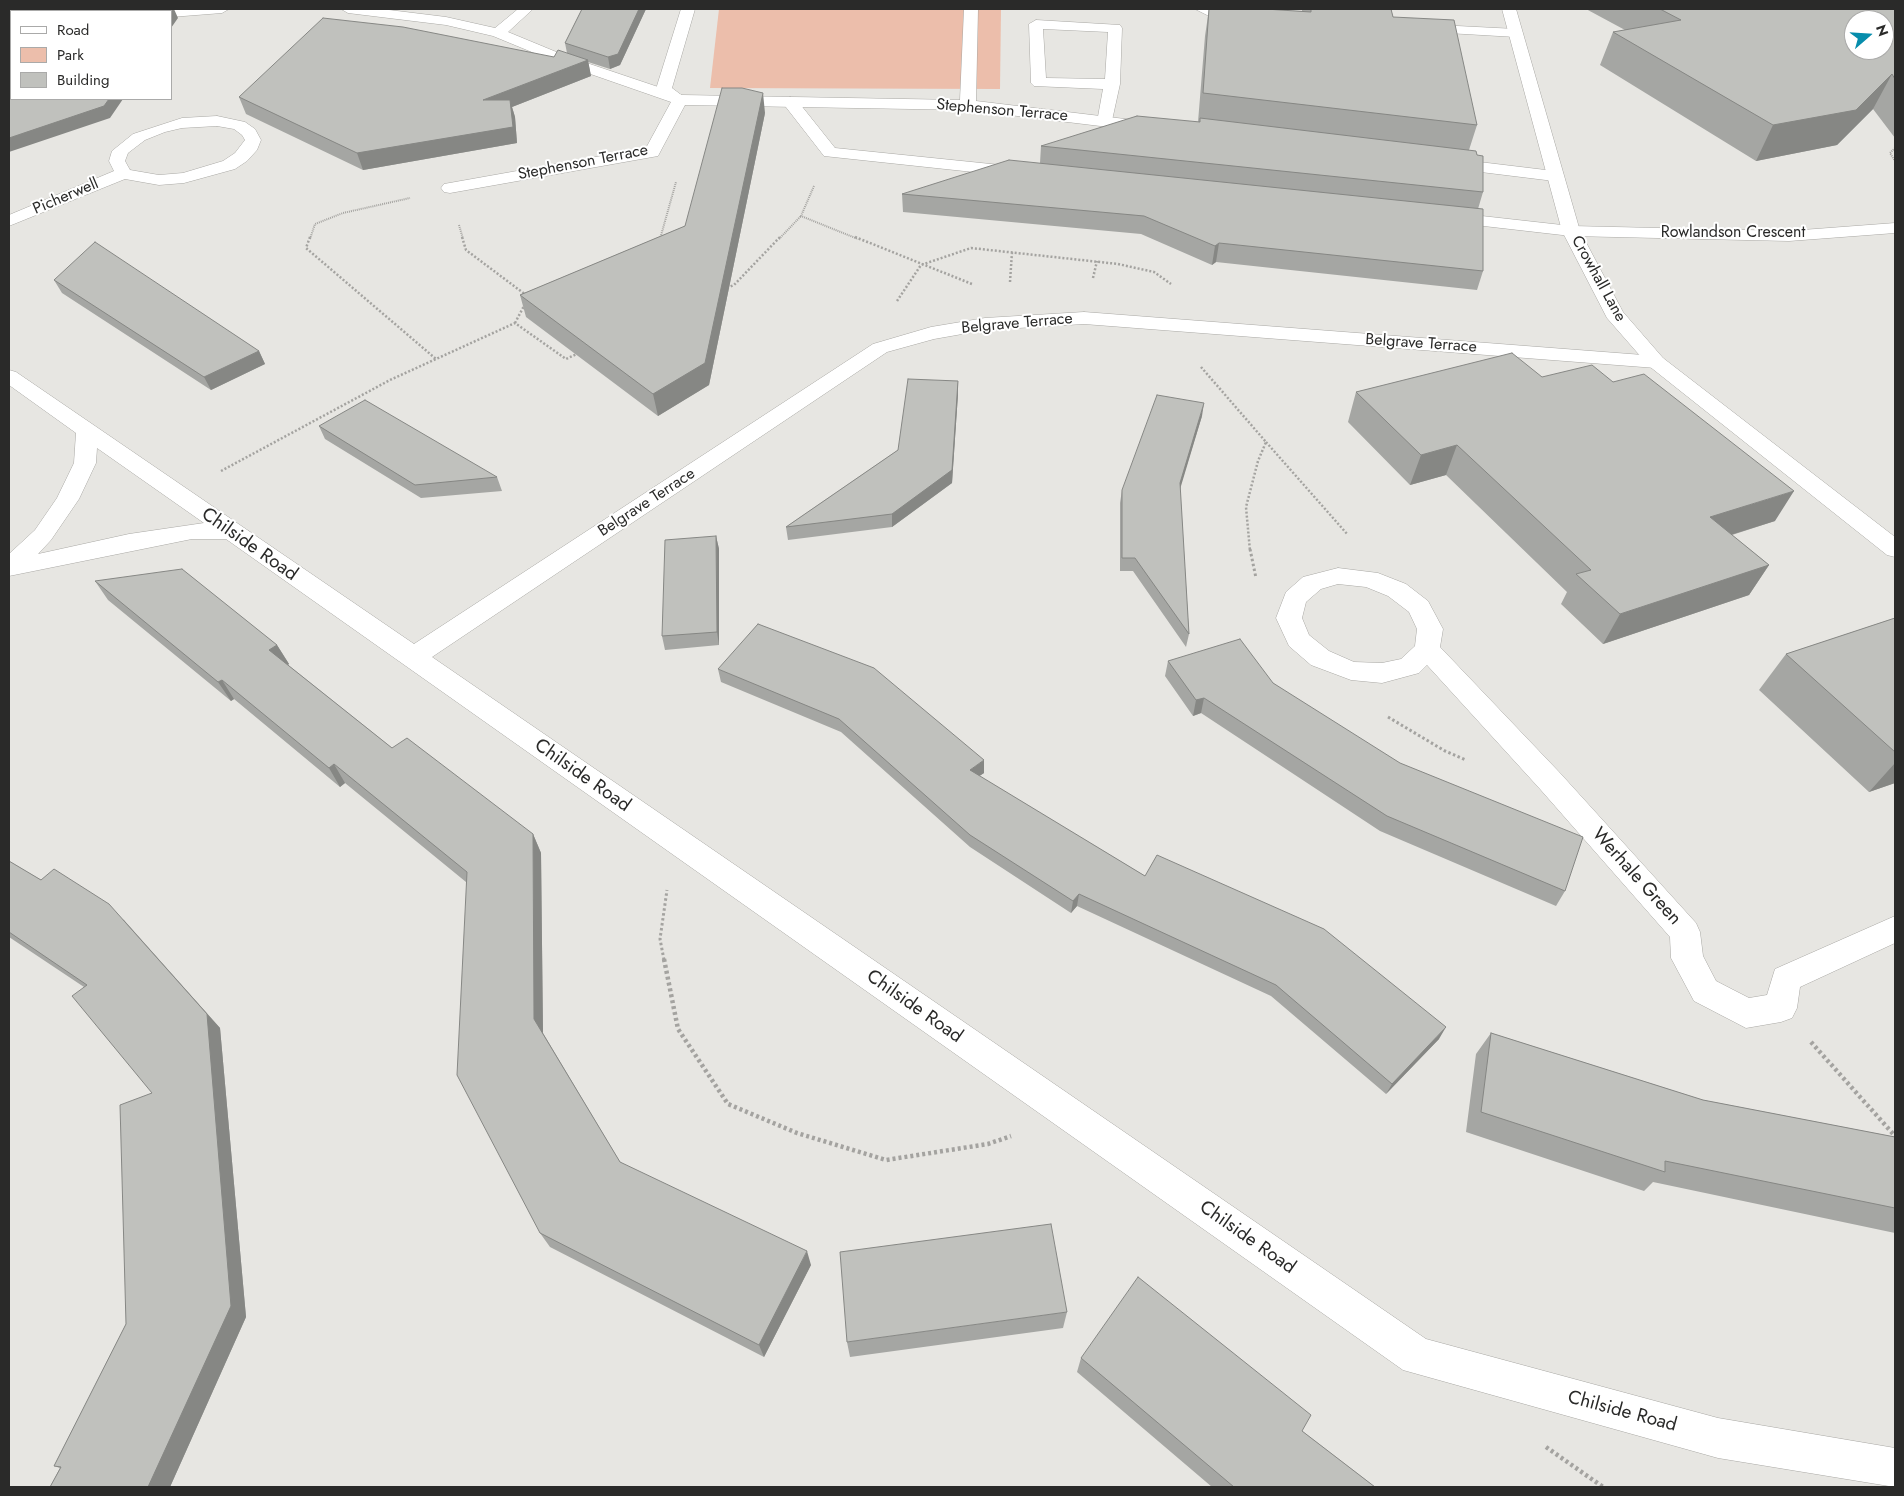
<!DOCTYPE html>
<html>
<head>
<meta charset="utf-8">
<style>
	body { margin:0 }
	#map { position:relative; width:1904px; height:1496px; overflow:hidden; background:#e7e6e2; font-family:Jost,sans-serif }
	canvas { display:block }
	.frame { position:absolute; inset:0; border:10px solid #2a2a29; pointer-events:none }
	.legend { position:absolute; left:10px; top:10px; width:162px; height:90px; box-sizing:border-box; background:#fff; border:1px solid #aaaaa9; margin:0; padding:6px 9px; list-style:none; font-size:15px; color:#2a2a29 }
	.legend li { display:flex; align-items:center; gap:10px; height:25px }
	.legend b { width:25px; border:1px solid #aaaaa9 }
	.north { position:absolute; left:1844px; top:10px; width:50px; height:50px; box-sizing:border-box; background:#fff; border:1px solid #aaaaa9; border-radius:50%; rotate:71deg; font-size:14px; font-weight:700; line-height:20px; text-align:center; color:#2a2a29 }
	.north::after { content:''; display:block; margin:auto; width:18px; height:22px; background:#078dac; clip-path:polygon(50% 0,100% 100%,50% 72%,0 100%) }
</style>
</head>
<body>
<div id="map">
<canvas width="1904" height="1496"></canvas>
<div class="frame"></div>
<ul class="legend">
<li><b style="height:6px;background:#fff"></b>Road</li>
<li><b style="height:14px;background:#ecbeab"></b>Park</li>
<li><b style="height:14px;background:#c0c1bd"></b>Building</li>
</ul>
<div class="north">N</div>
</div>
<script>
const c = document.querySelector('canvas').getContext('2d');
c.lineJoin = 'round';
function fill(path, color) {
  c.fillStyle = color;
  c.fill(path, 'evenodd');
}
function poly(rows) {
  const path = new Path2D();
  for (const r of rows) {
    path.moveTo(r[0], r[1]);
    for (let i = 2; i < r.length; i += 2) path.lineTo(r[i], r[i + 1]);
  }
  return path;
}
function trace(path, color, width, dash) {
  c.strokeStyle = color;
  c.lineWidth = width;
  c.lineCap = dash ? 'butt' : 'round';
  c.setLineDash(dash || []);
  c.stroke(path);
}
function drawText(font, color, halo, rows, align = 'center') {
  c.font = font + ' Jost,sans-serif';
  c.lineWidth = 4;
  c.setLineDash([]);
  c.textBaseline = 'middle';
  c.strokeStyle = halo;
  c.fillStyle = color;
  for (const [text, x, y, turn = 0] of rows) {
    c.save();
    c.translate(x, y);
    c.rotate((+turn || 0) * Math.PI / 180);
    c.textAlign = isNaN(turn) ? turn : align;
    if (halo) c.strokeText(text, 0, 0);
    c.fillText(text, 0, 0);
    c.restore();
  }
}
fill(poly([
	[719,9,1001,9,1000,89,710,88]
]), '#ecbeab');
const service = poly([
	[681,9,695,9,672,88,688,100,680,105,674,103,656,89,681,9],
	[1195,9,1213,9,1222,13,1250,16,1252,19,1245,23,1219,21,1195,9],
	[1036,20,1120,25,1122,28,1120,84,1111,125,1099,125,1097,122,1103,89,1034,86,1031,83,1029,24,1036,20],
	[1043,29,1108,32,1105,79,1046,78,1043,29],
	[1418,24,1516,29,1523,33,1516,37,1413,31,1411,28,1413,25,1418,24],
	[790,97,796,99,835,148,1020,167,1026,168,1029,172,1026,176,1020,177,824,156,782,102,790,97],
	[1446,212,1571,226,1577,227,1580,231,1577,235,1571,236,1440,221,1437,217,1440,213,1446,212]
]);
const minor = poly([
	[87,9,101,9,100,11,86,11,87,9],
	[171,9,229,9,222,13,171,17,171,11,165,11,171,9],
	[341,9,381,9,446,17,495,28,518,9,533,9,508,32,566,56,682,95,960,100,964,9,978,9,976,101,1150,122,1158,127,1150,132,968,110,685,105,658,156,450,193,444,192,441,188,444,184,646,148,671,102,556,62,493,36,446,25,348,13,341,9],
	[9,37,11,37,11,45,9,45,9,37],
	[217,116,245,122,255,129,261,140,257,150,247,161,235,169,184,183,159,185,125,179,9,226,9,215,114,171,109,161,112,151,133,134,182,118,217,116],
	[217,126,234,129,242,135,245,140,235,153,223,161,183,173,159,175,130,170,125,161,128,153,145,140,165,132,182,128,217,126],
	[1446,158,1554,171,1560,172,1563,176,1560,180,1554,181,1440,167,1438,163,1440,159,1446,158],
	[1895,223,1895,233,1789,241,1571,236,1565,235,1562,231,1565,227,1571,226,1789,231,1895,223],
	[1084,312,1656,356,1663,358,1666,362,1663,366,1656,368,1084,324,985,330,934,339,887,352,432,657,1426,1339,1718,1418,1895,1448,1895,1487,1718,1458,1403,1370,226,539,192,539,9,576,9,554,35,530,57,498,74,463,76,433,9,385,9,370,16,372,414,644,873,344,931,327,985,318,1084,312],
	[97,448,204,523,129,534,38,554,51,540,79,499,96,463,97,448],
	[1338,568,1378,573,1406,584,1428,601,1443,629,1440,647,1560,773,1696,923,1700,932,1703,956,1716,981,1749,998,1767,995,1775,969,1895,916,1895,943,1800,987,1797,1008,1792,1018,1781,1022,1746,1028,1694,1001,1671,958,1670,937,1540,789,1427,665,1419,673,1382,683,1351,680,1311,665,1289,646,1276,618,1286,592,1303,577,1338,568],
	[1338,584,1366,587,1388,596,1409,612,1417,629,1415,646,1401,659,1382,663,1354,662,1329,651,1309,635,1302,618,1306,602,1321,589,1338,584]
]);
const tertiary = poly([
	[1502,9,1516,9,1580,231,1623,312,1663,358,1895,537,1895,557,1887,555,1649,366,1607,318,1562,231,1502,9]
]);
trace(service, '#a9a8a4', 1);
trace(minor, '#a9a8a4', 1);
trace(tertiary, '#a9a8a4', 1);
trace(poly([
	[1895,148,1890,153,1895,161],
	[814,186,801,216,858,239],
	[459,225,463,239],
	[310,239,315,224,343,213,410,198],
	[660,239,676,182],
	[779,239,801,216]
]), '#a4a3a0', 2, [1, 1]);
trace(poly([
	[310,237,306,248,436,359],
	[462,237,466,250,526,295],
	[855,237,972,284],
	[659,241,660,237],
	[1093,278,1097,261],
	[1010,282,1012,252],
	[727,288,734,285,780,237],
	[897,301,921,265,971,248,1118,264,1154,272,1171,284],
	[515,323,525,304],
	[1201,367,1266,442,1258,461,1246,507,1250,551],
	[1266,442,1348,535],
	[221,471,390,380,515,323,566,359,579,353]
]), '#a4a3a0', 2.5, [2, 2]);
trace(poly([
	[1250,549,1256,578],
	[1388,717,1445,751,1466,760],
	[664,960,660,939,667,890]
]), '#a4a3a0', 3, [2.5, 2.5]);
trace(poly([
	[664,959,678,1029,728,1104,797,1133,886,1160,988,1144,1011,1136],
	[1811,1042,1895,1136],
	[1546,1447,1603,1487]
]), '#a4a3a0', 4.5, [3, 3]);
fill(service, '#fff');
fill(minor, '#fff');
fill(tertiary, '#fff');
fill(poly([
	[582,9,646,9,620,65,610,69,588,62,591,76,512,107,515,117,517,143,363,170,246,114,239,97,554,57,567,53,565,43],
	[1209,9,1302,11,1302,9,1391,9,1393,17,1477,125,1469,150,1483,192,1478,209,1483,271,1477,290,1216,262,1212,265,1141,234,903,212,902,194,1040,163,1041,146,1198,122,1205,36],
	[1586,9,1895,9,1895,138,1873,109,1837,145,1756,161,1600,65,1613,32,1625,30],
	[765,113,709,385,658,416,526,317,520,295,685,226],
	[54,280,259,351,265,364,211,390,62,293],
	[1542,377,1775,521,1732,535,1769,565,1749,595,1603,644,1561,604,1567,592,1446,475,1410,485,1348,422,1356,392],
	[958,381,958,394,952,483,892,527,788,540,786,527,898,450],
	[1202,416,1180,487,1189,634,1186,647,1133,571,1120,571,1120,503,1122,490],
	[319,426,497,477,502,491,421,498,325,439],
	[716,536,719,549,719,645,665,650,662,636],
	[95,581,277,645,289,664,288,665,392,748,533,834,541,853,543,1033,620,1162,811,1265,764,1357,550,1247,540,1233,466,882,345,783,340,787,234,699,231,701,108,600],
	[1895,618,1895,783,1869,792,1759,690,1786,654],
	[1168,661,1273,683,1565,891,1556,906,1380,831,1201,713,1193,716,1165,676],
	[718,669,984,773,979,776,1145,876,1439,1039,1386,1094,1271,996,1077,906,1071,913,970,847,841,732,721,682],
	[9,861,41,880,124,920,220,1028,246,1317,170,1487,50,1487,60,1468,54,1466,126,1324,152,1093,84,987,9,937],
	[1491,1033,1703,1100,1895,1137,1895,1233,1653,1182,1644,1191,1466,1132,1476,1054],
	[1067,1312,1063,1328,850,1357,847,1342],
	[1081,1358,1302,1431,1375,1487,1212,1487,1077,1372]
]), '#a5a6a3');
fill(poly([
	[172,9,174,9,178,18,171,28,171,11,170,11],
	[639,9,646,9,620,65,610,69,608,57],
	[588,60,591,76,512,107,515,117,517,143,363,170,357,153,483,100],
	[1892,74,1873,109,1837,145,1756,161,1773,125],
	[763,93,765,113,709,385,658,416,653,394],
	[109,99,123,99,110,118,9,152,9,138],
	[1219,243,1216,262,1212,265,1215,246],
	[259,351,265,364,211,390,204,377],
	[958,381,958,394,952,483,892,527,892,514],
	[1204,403,1202,416,1178,496,1180,483],
	[1457,445,1446,475,1410,485,1421,455],
	[1794,491,1775,521,1692,547,1710,517],
	[716,536,719,549,719,645,717,632],
	[1769,565,1749,595,1603,644,1620,614],
	[277,645,289,664,280,670,269,650],
	[222,680,234,699,231,701,218,682],
	[1204,698,1201,713,1193,716,1196,700],
	[984,760,984,773,969,783,970,770],
	[1895,763,1895,783,1869,792],
	[334,764,345,783,340,787,329,768],
	[533,834,541,853,543,1035,534,1019],
	[1079,894,1077,906,1071,913,1073,901],
	[109,904,220,1028,246,1317,170,1487,148,1487,207,1014],
	[1446,1027,1439,1039,1386,1094,1392,1084],
	[807,1251,811,1265,764,1357,759,1345]
]), '#868784');
const building = poly([
	[135,9,172,9,170,11,128,11,135,9],
	[582,9,639,9,618,54,608,57,565,43,582,9],
	[1209,9,1265,9,1311,12,1311,9,1391,9,1393,17,1454,20,1477,125,1203,93,1209,9],
	[1660,9,1895,9,1895,79,1892,74,1856,110,1773,125,1613,32,1681,20,1660,9],
	[1854,20,1884,20,1884,50,1854,50,1854,20],
	[323,18,403,27,554,57,558,50,588,60,483,100,510,100,513,127,357,153,239,97,323,18],
	[11,51,11,99,109,99,104,106,9,138,9,52,11,51],
	[722,88,742,88,763,93,705,363,653,394,520,295,685,226,722,88],
	[1137,116,1200,122,1200,118,1476,151,1477,155,1483,156,1483,192,1041,146,1137,116],
	[1009,160,1483,209,1483,271,1219,243,1215,246,1144,216,902,194,1009,160],
	[95,242,259,351,204,377,54,280,95,242],
	[1512,353,1542,377,1592,365,1613,382,1644,374,1794,491,1710,517,1769,565,1620,614,1576,574,1591,570,1457,445,1421,455,1356,392,1512,353],
	[908,379,958,381,952,470,892,514,786,527,898,450,908,379],
	[1157,395,1204,403,1180,483,1189,634,1135,558,1122,558,1122,490,1157,395],
	[365,400,497,477,415,485,319,426,365,400],
	[716,536,717,632,662,636,665,540,716,536],
	[182,569,277,645,269,650,392,748,407,738,533,834,534,1019,620,1162,807,1251,759,1345,540,1233,457,1075,467,872,334,764,329,768,222,680,218,682,95,581,182,569],
	[1895,618,1895,752,1786,654,1895,618],
	[758,624,874,668,984,760,970,770,1145,876,1157,855,1324,929,1446,1027,1392,1084,1276,985,1079,894,1073,901,970,835,839,719,718,669,758,624],
	[1240,639,1273,683,1400,763,1583,837,1565,891,1387,816,1204,698,1196,700,1168,661,1240,639],
	[9,861,41,880,54,869,109,904,207,1014,231,1306,148,1487,50,1487,61,1467,54,1466,126,1324,120,1105,152,1093,72,996,87,985,9,932,9,861],
	[1491,1033,1703,1100,1895,1137,1895,1208,1665,1161,1665,1172,1481,1112,1491,1033],
	[1051,1224,1067,1312,847,1342,840,1252,1051,1224],
	[1138,1277,1311,1415,1302,1431,1375,1487,1234,1487,1081,1358,1138,1277]
]);
fill(building, '#c0c1bd');
trace(building, '#868784', 1);
drawText('16px', '#2a2a29', '#fff', [
	["Stephenson Terrace",1002,111,5],
	["Stephenson Terrace",583,163,-11],
	["Picherwell",66,197,-23],
	["Rowlandson Crescent",1733,233],
	["Crowhall Lane",1598,279,61],
	["Belgrave Terrace",1017,324,-5],
	["Belgrave Terrace",1421,344,4],
	["Belgrave Terrace",647,503,-33]
]);
drawText('19px', '#2a2a29', '#fff', [
	["Chilside Road",249,545,35],
	["Chilside Road",582,776,35],
	["Werhale Green",1636,877,48],
	["Chilside Road",914,1007,35],
	["Chilside Road",1247,1238,35],
	["Chilside Road",1622,1412,15]
]);
</script>
</body>
</html>
